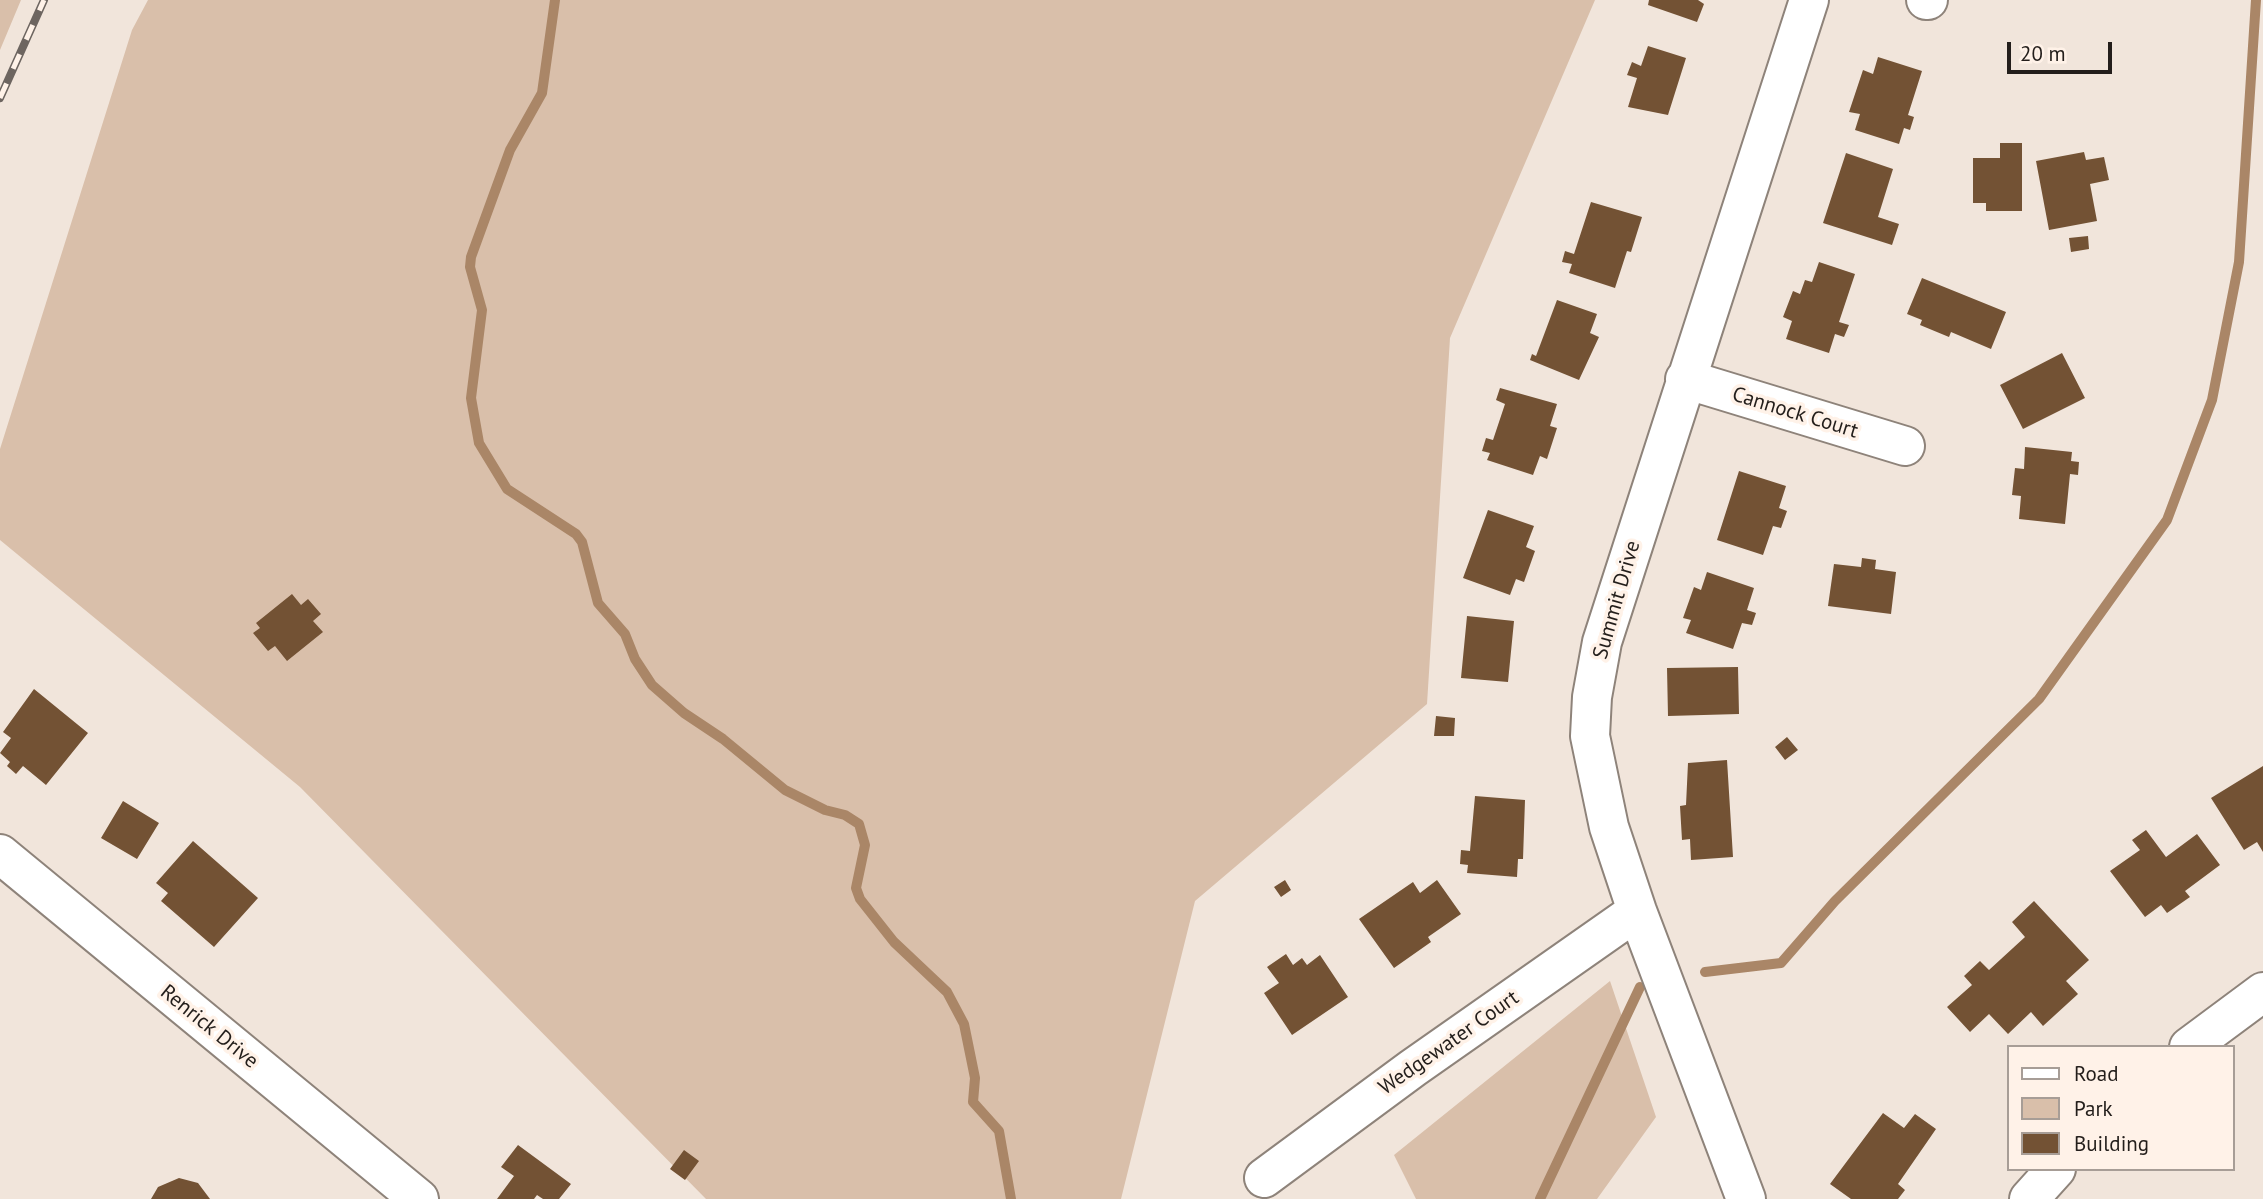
<!DOCTYPE html>
<html>
<head>
<meta charset="utf-8">
<style>
	body { margin:0 }
	#map { position:relative; width:2263px; height:1199px; overflow:hidden; background:#f1e5db; font-family:"PT Sans",sans-serif }
	canvas { display:block }
	.legend { position:absolute; left:2007px; top:1045px; width:228px; height:126px; box-sizing:border-box; background:#fff2e8; border:2px solid #a79d96; margin:0; padding:9px 12px; list-style:none; font-size:21px; color:#231e1b }
	.legend li { display:flex; align-items:center; gap:14px; height:35px }
	.legend b { width:35px; border:2px solid #a79d96 }
	.scale { position:absolute; left:2007px; top:42px; width:105px; height:32px; box-sizing:border-box; border:4px solid #231e1b; border-top:0; padding-left:9px; font-size:21px; line-height:24px; white-space:nowrap; color:#231e1b; -webkit-text-stroke:5px #fff2e8; paint-order:stroke }
</style>
</head>
<body>
<div id="map">
<canvas width="2263" height="1199"></canvas>
<ul class="legend">
<li><b style="height:9px;background:#fff"></b>Road</li>
<li><b style="height:19px;background:#d9bfaa"></b>Park</li>
<li><b style="height:19px;background:#735234"></b>Building</li>
</ul>
<div class="scale">20 m</div>
</div>
<script>
const c = document.querySelector('canvas').getContext('2d');
c.lineJoin = 'round';
function fill(path, color) {
  c.fillStyle = color;
  c.fill(path, 'evenodd');
}
function poly(rows) {
  const path = new Path2D();
  for (const r of rows) {
    path.moveTo(r[0], r[1]);
    for (let i = 2; i < r.length; i += 2) path.lineTo(r[i], r[i + 1]);
  }
  return path;
}
function trace(path, color, width, dash) {
  c.strokeStyle = color;
  c.lineWidth = width;
  c.lineCap = dash ? 'butt' : 'round';
  c.setLineDash(dash || []);
  c.stroke(path);
}
function drawText(font, color, halo, rows, align = 'center') {
  c.font = font + ' "PT Sans",sans-serif';
  c.lineWidth = 7;
  c.setLineDash([]);
  c.textBaseline = 'middle';
  c.strokeStyle = halo;
  c.fillStyle = color;
  for (const [text, x, y, turn = 0] of rows) {
    c.save();
    c.translate(x, y);
    c.rotate((+turn || 0) * Math.PI / 180);
    c.textAlign = isNaN(turn) ? turn : align;
    if (halo) c.strokeText(text, 0, 0);
    c.fillText(text, 0, 0);
    c.restore();
  }
}
fill(poly([
	[0,0,21,0,0,50],
	[148,0,1595,0,1450,338,1427,704,1195,901,1121,1199,706,1199,300,787,0,540,0,449,132,30],
	[1610,981,1656,1117,1597,1199,1416,1199,1394,1155]
]), '#d9bfaa');
trace(poly([
	[555,0,542,93,510,150,471,257,470,267,482,310,471,398,479,443,507,489,576,534,582,542,598,603,625,634,635,659,652,685,684,713,723,739,785,790,825,810,845,815,859,824,865,845,856,888,860,899,894,942,947,992,964,1024,975,1078,973,1102,999,1131,1011,1199],
	[1705,972,1781,963,1835,901,2039,699,2167,520,2212,400,2239,262,2256,0],
	[1540,1199,1640,987]
]), '#aa8667', 10);
fill(poly([
	[1649,0,1698,0,1704,4,1697,22,1648,5],
	[1648,46,1686,58,1668,115,1628,107,1637,78,1627,75,1632,62,1641,66],
	[1878,57,1922,71,1908,115,1914,117,1910,130,1904,128,1899,144,1855,130,1860,114,1849,112,1863,70,1873,74],
	[2000,143,2022,143,2022,211,1986,211,1986,203,1973,203,1973,158,2000,158],
	[2084,152,2086,160,2104,157,2109,180,2090,184,2097,221,2049,230,2036,161],
	[1846,153,1893,169,1878,217,1899,224,1892,245,1823,223],
	[1591,202,1642,217,1631,252,1627,251,1615,288,1569,273,1572,264,1562,262,1565,251,1574,254],
	[2088,236,2089,249,2071,252,2069,238],
	[1819,262,1855,274,1839,322,1849,325,1844,337,1835,334,1829,353,1786,339,1792,321,1783,317,1793,291,1800,294,1805,280,1812,282],
	[1922,278,2006,312,1991,349,1951,332,1949,337,1920,325,1922,320,1907,314],
	[1557,300,1597,314,1590,333,1599,337,1579,380,1530,360,1532,354,1536,356],
	[2062,353,2085,398,2023,429,2000,385],
	[1500,388,1557,404,1550,426,1557,428,1547,459,1540,456,1533,475,1487,460,1490,453,1482,451,1486,438,1493,440,1505,404,1496,400],
	[2025,447,2072,452,2071,461,2079,462,2078,475,2070,474,2065,524,2019,519,2021,496,2012,495,2015,468,2024,469],
	[1739,471,1786,486,1779,508,1787,511,1781,528,1773,526,1763,555,1717,540],
	[1488,510,1534,526,1526,547,1535,551,1524,582,1516,579,1510,595,1463,578],
	[1862,558,1876,560,1875,569,1896,572,1891,614,1828,606,1834,564,1861,567],
	[1707,572,1754,588,1747,610,1756,613,1752,625,1742,623,1733,649,1686,633,1691,620,1683,618,1694,587,1701,590],
	[292,594,301,605,308,599,321,614,313,621,323,632,287,661,275,646,268,651,253,633,260,628,256,623],
	[1467,616,1514,621,1508,682,1461,678],
	[1738,667,1739,714,1668,716,1667,668],
	[34,689,88,733,46,785,23,766,16,774,7,766,10,762,0,753,11,738,3,732],
	[1436,716,1455,718,1454,736,1434,736],
	[1787,737,1798,750,1785,760,1775,747],
	[1727,760,1733,857,1691,860,1690,839,1682,840,1680,806,1686,805,1688,763],
	[2263,766,2263,852,2257,842,2244,850,2211,798],
	[1475,796,1525,800,1523,859,1518,859,1517,877,1467,873,1468,865,1460,864,1461,850,1470,851],
	[123,801,159,823,137,859,101,838],
	[2146,830,2166,857,2197,834,2220,865,2185,891,2190,897,2167,913,2161,905,2145,917,2110,871,2140,850,2132,840],
	[193,841,258,898,214,947,161,901,168,893,156,883],
	[1285,880,1291,890,1281,897,1274,887],
	[1437,880,1461,914,1428,937,1431,942,1394,968,1359,919,1413,882,1420,893],
	[2034,901,2089,960,2066,981,2078,994,2043,1026,2031,1012,2008,1034,1989,1014,1970,1032,1947,1007,1972,985,1964,976,1980,961,1989,970,2025,937,2012,922],
	[1286,954,1293,965,1302,958,1307,965,1320,955,1348,997,1292,1035,1264,993,1279,983,1267,967],
	[1883,1113,1904,1128,1915,1114,1936,1129,1898,1184,1905,1190,1898,1199,1851,1199,1830,1184],
	[518,1145,571,1184,559,1199,543,1199,537,1195,534,1199,497,1199,514,1176,501,1167],
	[684,1150,699,1161,685,1180,670,1169],
	[179,1178,198,1183,210,1199,151,1199,158,1187]
]), '#735234');
const street = poly([
	[1926,0,1928,0],
	[1685,379,1905,446],
	[0,854,419,1199],
	[2189,1047,2263,992],
	[1264,1178,1413,1068,1637,911],
	[1746,1199,1637,911,1609,827,1590,736,1592,697,1602,642,1809,0],
	[2029,1199,2056,1169]
]);
trace(street, '#8e837a', 42);
trace(street, '#fff', 38);
const rail = poly([
	[0,98,44,0]
]);
trace(rail, '#6d6560', 8);
trace(rail, '#fff2e8', 5, [16]);
drawText('21px', '#231e1b', '#fff2e8', [
	["Cannock Court",1795,413,17],
	["Summit Drive",1617,600,-74],
	["Renrick Drive",209,1027,39],
	["Wedgewater Court",1449,1043,-35]
]);
</script>
</body>
</html>
